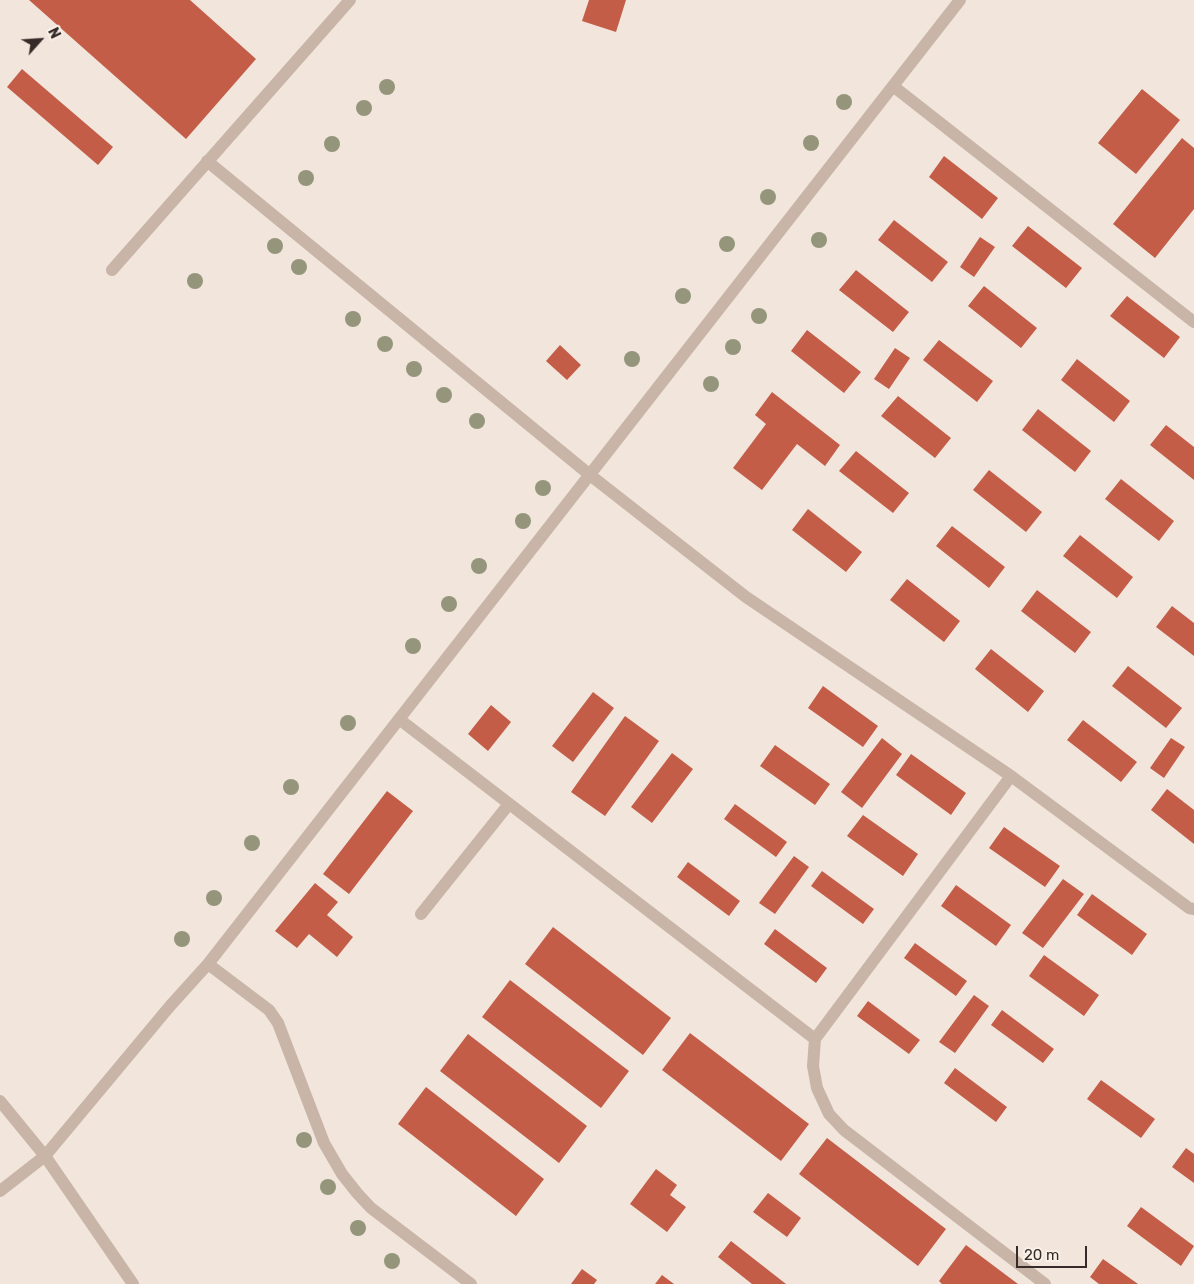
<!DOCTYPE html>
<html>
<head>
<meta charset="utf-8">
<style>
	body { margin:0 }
	#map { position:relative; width:1194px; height:1284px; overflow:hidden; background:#f1e5dc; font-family:Rubik,sans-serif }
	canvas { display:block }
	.north { position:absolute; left:15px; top:15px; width:50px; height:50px; -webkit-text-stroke:4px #f9f0e8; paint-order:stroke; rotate:64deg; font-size:14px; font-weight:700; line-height:20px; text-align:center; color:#362b28 }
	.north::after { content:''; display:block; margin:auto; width:18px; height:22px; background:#362b28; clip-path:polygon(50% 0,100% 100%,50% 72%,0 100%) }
	.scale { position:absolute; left:1016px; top:1246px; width:71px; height:22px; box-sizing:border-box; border:2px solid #362b28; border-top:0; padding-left:6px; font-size:15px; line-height:18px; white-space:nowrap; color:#362b28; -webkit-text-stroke:4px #f9f0e8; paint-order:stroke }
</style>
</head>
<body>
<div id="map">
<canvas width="1194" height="1284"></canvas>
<div class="north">N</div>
<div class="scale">20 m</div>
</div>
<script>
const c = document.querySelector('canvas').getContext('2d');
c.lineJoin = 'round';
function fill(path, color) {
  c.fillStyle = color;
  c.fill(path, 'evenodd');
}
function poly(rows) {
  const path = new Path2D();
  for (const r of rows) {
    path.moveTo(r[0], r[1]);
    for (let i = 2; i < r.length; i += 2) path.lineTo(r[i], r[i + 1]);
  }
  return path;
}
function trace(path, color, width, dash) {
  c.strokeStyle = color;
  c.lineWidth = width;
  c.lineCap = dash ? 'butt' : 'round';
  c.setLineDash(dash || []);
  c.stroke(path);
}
fill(poly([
	[29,0,190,0,256,59,186,139],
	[589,0,626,0,616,32,582,21],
	[22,69,113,147,98,165,7,87],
	[1142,89,1180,120,1136,174,1098,143],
	[1182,138,1194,148,1194,209,1155,258,1113,224],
	[944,156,998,198,982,219,929,177],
	[894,220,948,262,932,282,878,240],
	[1028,226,1082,268,1066,288,1012,246],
	[980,237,995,247,974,277,960,267],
	[856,270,909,312,893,332,839,290],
	[984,286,1037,328,1021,348,968,306],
	[1127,296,1180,337,1164,358,1110,316],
	[807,330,861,372,844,393,791,351],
	[939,340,993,381,977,402,923,360],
	[560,345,581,365,567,380,546,361],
	[895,348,910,358,889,389,874,379],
	[1077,359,1130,401,1114,422,1061,380],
	[772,392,840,445,825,466,797,444,762,490,733,468,766,424,755,415],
	[898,396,951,438,935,458,881,416],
	[1038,409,1091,451,1075,472,1022,430],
	[1166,425,1194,447,1194,480,1150,445],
	[856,451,909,493,893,513,839,471],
	[989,470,1042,512,1026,532,973,490],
	[1121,479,1174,521,1159,541,1105,499],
	[808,509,862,552,846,572,792,530],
	[952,526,1005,567,989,588,936,546],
	[1080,535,1133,577,1117,598,1063,556],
	[907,579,960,621,944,642,890,600],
	[1037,590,1091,632,1075,653,1021,611],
	[1172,606,1194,623,1194,656,1156,627],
	[991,649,1044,691,1028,712,975,669],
	[1128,666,1182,708,1166,728,1112,686],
	[823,686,878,726,863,747,808,708],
	[593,692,614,708,573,762,552,746],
	[491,705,511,722,488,751,468,734],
	[625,716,659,741,605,816,571,792],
	[1083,720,1137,762,1121,782,1067,740],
	[882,738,902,754,862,808,841,792],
	[1171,738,1185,747,1164,778,1150,768],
	[775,745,830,784,815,805,760,766],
	[672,753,693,769,652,823,631,807],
	[911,754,966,793,951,815,896,775],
	[1167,789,1194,810,1194,844,1151,810],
	[387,791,413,811,349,894,323,874],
	[735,804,787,842,776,857,724,819],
	[863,815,918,854,903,876,847,836],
	[1004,827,1060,866,1045,887,989,848],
	[794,856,809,867,775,914,759,903],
	[688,862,740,901,729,916,677,877],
	[822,871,874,909,863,924,811,886],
	[1063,879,1084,894,1043,948,1022,933],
	[315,883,338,902,327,915,353,937,337,957,309,934,297,948,275,931],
	[956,885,1011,925,996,946,941,906],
	[1092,894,1147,934,1132,955,1077,915],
	[553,927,671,1018,643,1055,525,964],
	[775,929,827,968,816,983,764,944],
	[915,943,967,981,956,996,904,958],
	[1044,955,1099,995,1084,1016,1029,976],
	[510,980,629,1071,601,1108,482,1017],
	[974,995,989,1006,955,1053,939,1042],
	[868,1001,920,1040,909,1054,857,1016],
	[1002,1010,1054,1049,1043,1063,991,1025],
	[690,1033,809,1124,781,1161,662,1070],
	[468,1034,587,1126,559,1163,440,1071],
	[955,1068,1007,1107,996,1122,944,1083],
	[1101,1080,1155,1119,1141,1138,1087,1099],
	[426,1087,544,1179,516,1216,398,1124],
	[827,1138,946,1229,918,1266,799,1174],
	[1186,1148,1194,1154,1194,1183,1172,1167],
	[656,1169,677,1185,670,1195,686,1207,667,1232,630,1204],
	[768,1193,801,1218,787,1237,753,1212],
	[1141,1207,1194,1246,1181,1266,1127,1226],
	[731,1241,786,1284,752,1284,718,1257],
	[966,1245,1018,1284,942,1284,939,1281],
	[1103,1259,1138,1284,1099,1284,1090,1277],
	[582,1269,597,1280,594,1284,571,1284],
	[662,1275,674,1284,655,1284]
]), '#c35d48');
trace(poly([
	[893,86,1194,322],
	[207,161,590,475,746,597,1011,776,1189,908,1194,909],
	[112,270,350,0],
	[399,719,815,1039],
	[1011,776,815,1039,813,1066,817,1088,829,1114,844,1130,1045,1284],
	[421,914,509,804],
	[208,964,269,1010,278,1023,324,1143,342,1174,357,1193,371,1208,471,1284],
	[0,1101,45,1156,133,1284],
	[0,1191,45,1156,170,1006,208,964,960,0]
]), '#c9b5a8', 12);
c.fillStyle = '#94957b';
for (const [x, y] of [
	[387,87],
	[844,102],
	[364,108],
	[811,143],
	[332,144],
	[306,178],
	[768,197],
	[819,240],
	[727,244],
	[275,246],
	[299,267],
	[195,281],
	[683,296],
	[759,316],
	[353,319],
	[385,344],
	[733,347],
	[632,359],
	[414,369],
	[711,384],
	[444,395],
	[477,421],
	[543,488],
	[523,521],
	[479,566],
	[449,604],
	[413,646],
	[348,723],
	[291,787],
	[252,843],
	[214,898],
	[182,939],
	[304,1140],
	[328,1187],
	[358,1228],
	[392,1261]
]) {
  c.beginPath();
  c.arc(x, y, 8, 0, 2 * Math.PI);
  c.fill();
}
</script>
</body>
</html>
